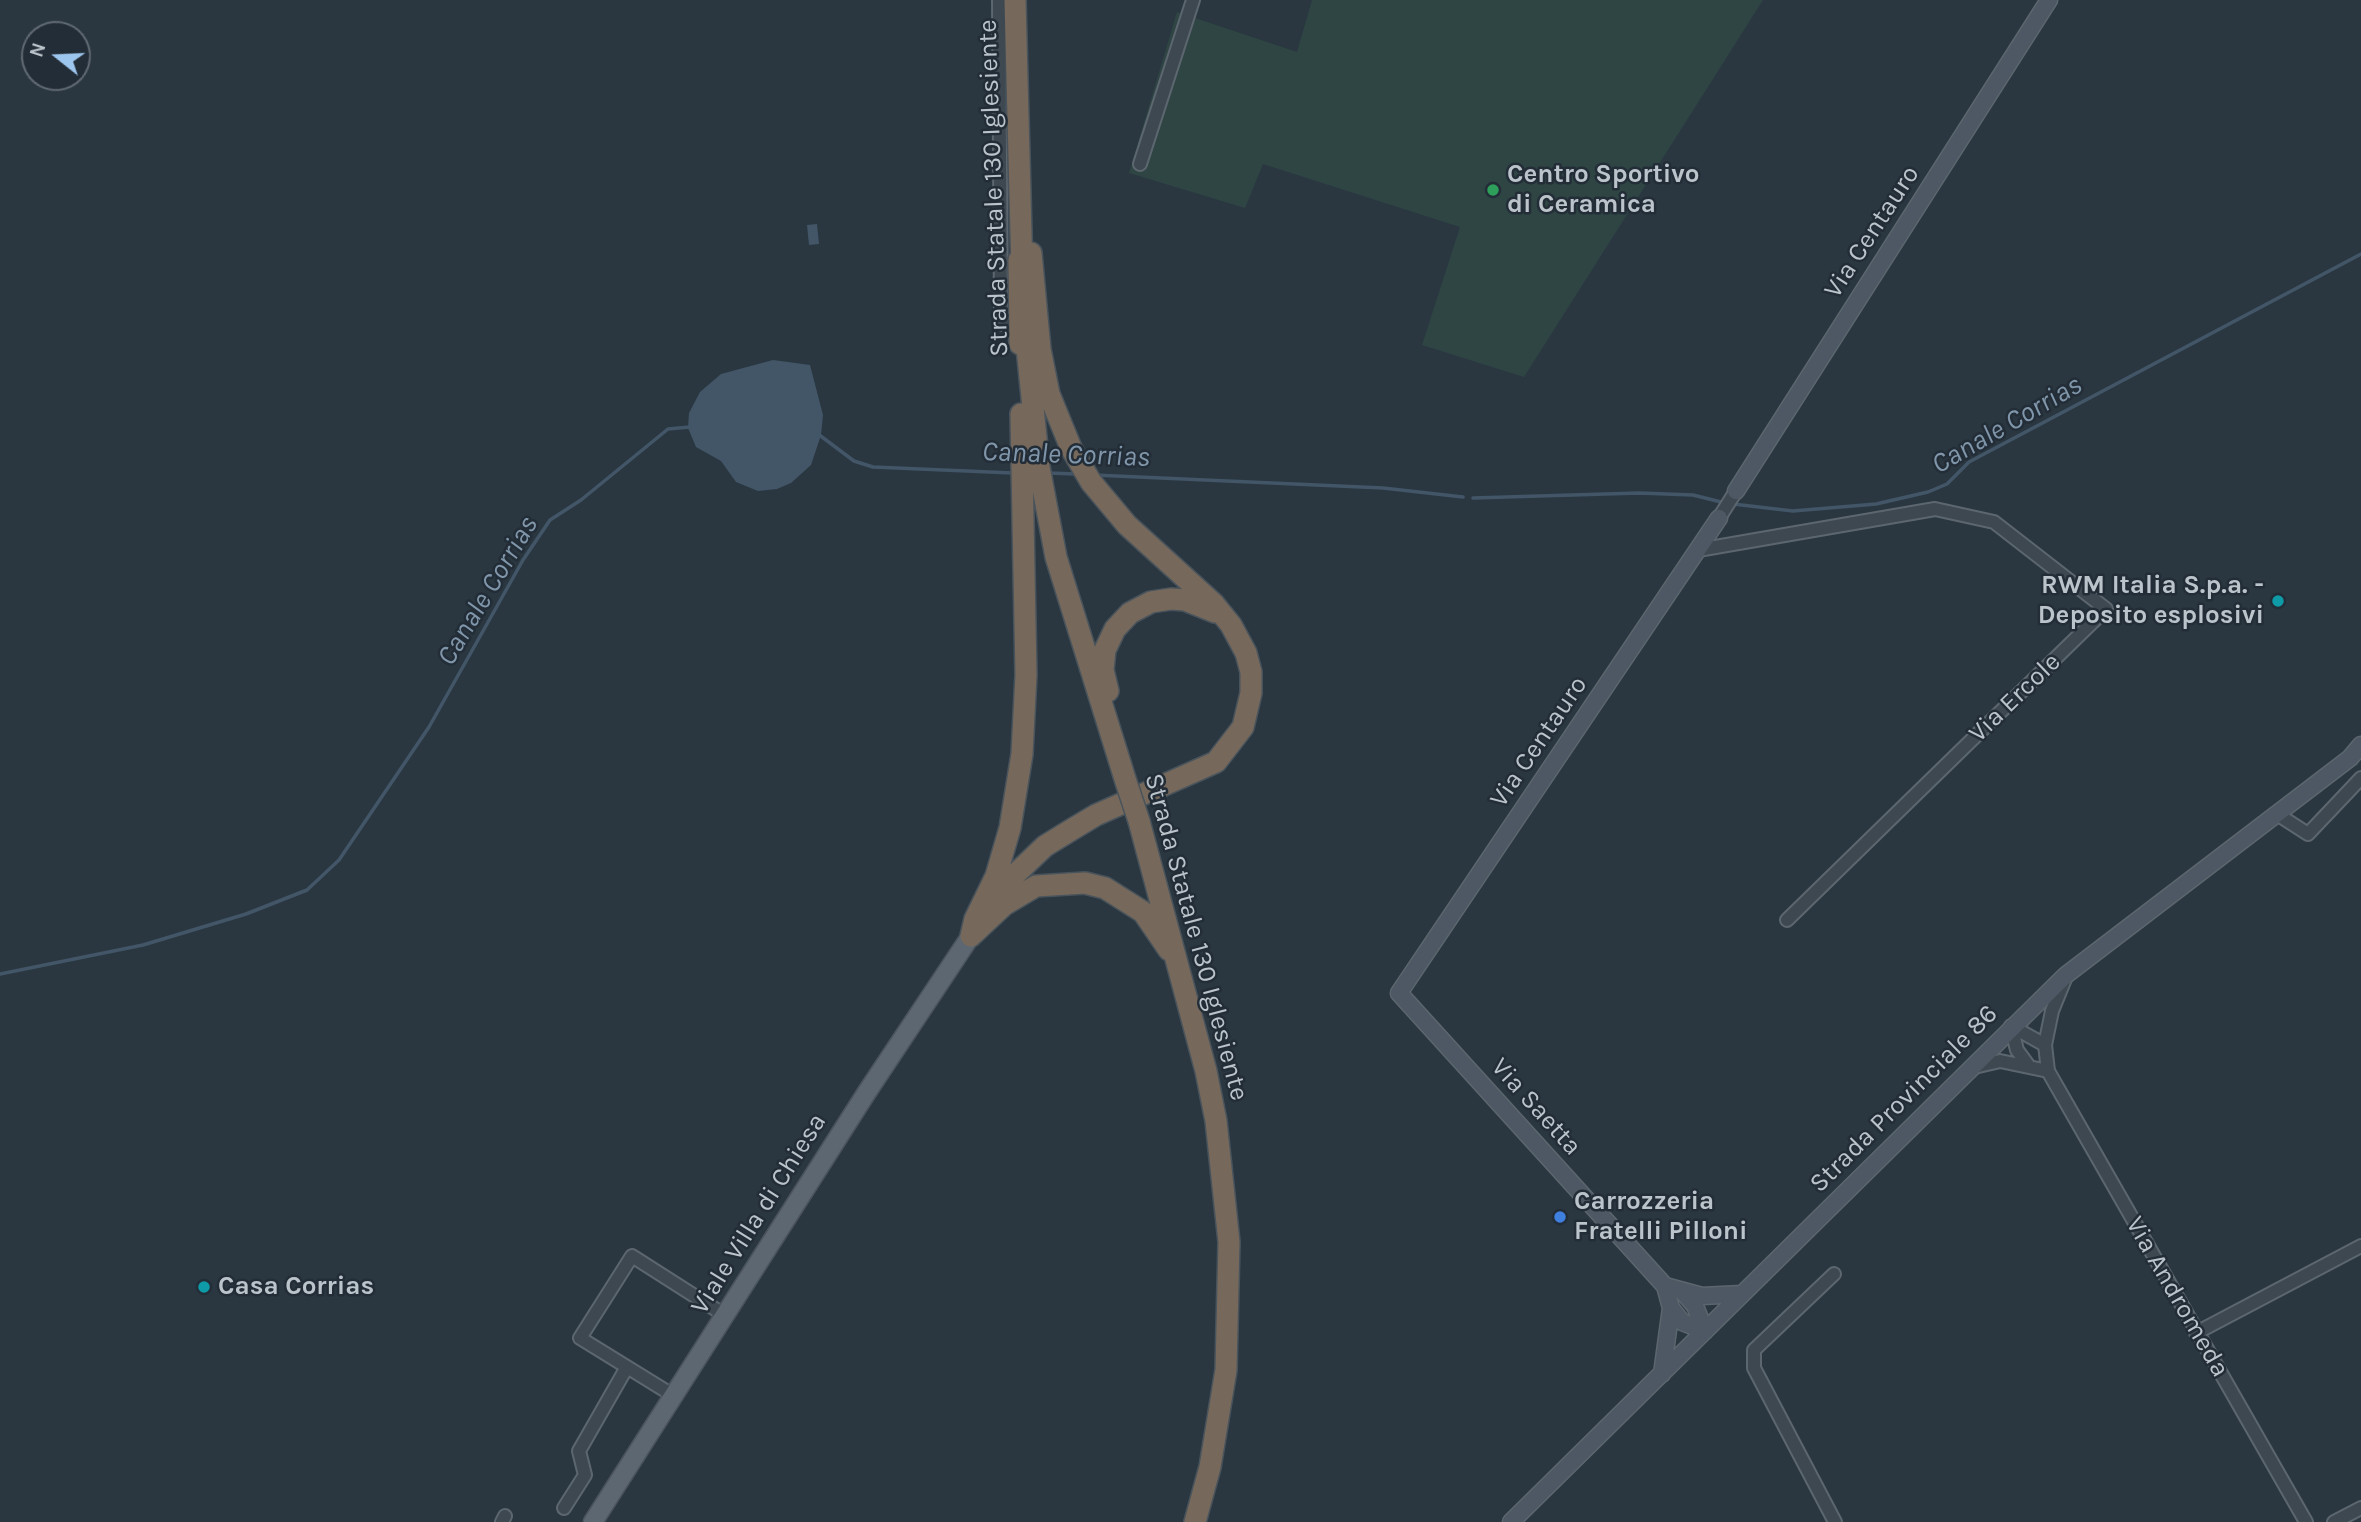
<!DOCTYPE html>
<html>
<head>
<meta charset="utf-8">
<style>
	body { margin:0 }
	#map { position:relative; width:2361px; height:1522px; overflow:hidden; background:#2a3741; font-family:Karla,sans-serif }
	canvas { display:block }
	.north { position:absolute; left:21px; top:21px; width:70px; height:70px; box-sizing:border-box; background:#232d37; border:2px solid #606972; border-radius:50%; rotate:288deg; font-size:19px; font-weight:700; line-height:28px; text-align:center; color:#bbc3cb }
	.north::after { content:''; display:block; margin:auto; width:24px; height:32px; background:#9dc6ee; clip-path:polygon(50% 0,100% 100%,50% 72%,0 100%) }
</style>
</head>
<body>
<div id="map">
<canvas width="2361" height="1522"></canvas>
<div class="north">N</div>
</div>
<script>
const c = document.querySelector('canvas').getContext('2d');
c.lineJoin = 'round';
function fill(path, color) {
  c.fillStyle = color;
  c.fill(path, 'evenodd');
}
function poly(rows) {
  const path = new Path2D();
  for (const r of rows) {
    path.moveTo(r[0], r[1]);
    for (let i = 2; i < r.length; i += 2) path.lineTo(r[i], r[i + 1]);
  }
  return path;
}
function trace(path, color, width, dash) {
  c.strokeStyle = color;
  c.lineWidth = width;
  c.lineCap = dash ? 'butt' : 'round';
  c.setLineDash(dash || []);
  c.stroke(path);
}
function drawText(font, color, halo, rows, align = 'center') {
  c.font = font + ' Karla,sans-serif';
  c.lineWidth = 5;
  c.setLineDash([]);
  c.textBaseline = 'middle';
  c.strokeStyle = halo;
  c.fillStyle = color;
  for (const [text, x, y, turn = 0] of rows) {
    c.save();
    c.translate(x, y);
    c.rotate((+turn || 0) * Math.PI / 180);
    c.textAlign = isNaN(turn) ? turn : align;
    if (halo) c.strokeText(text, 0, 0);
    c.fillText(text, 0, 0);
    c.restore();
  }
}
fill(poly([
	[1312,0,1763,0,1524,377,1422,345,1460,227,1263,164,1245,208,1129,173,1177,12,1297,52]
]), '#2f4544');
fill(poly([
	[817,224,819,244,809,245,807,225],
	[773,360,810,365,823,415,821,435,811,465,791,483,777,489,758,491,736,482,721,461,696,447,688,428,689,413,700,392,721,374]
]), '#425668');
trace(poly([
	[818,434,854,461,873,467,1013,473],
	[1049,473,1076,474],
	[1094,475,1383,488,1463,497],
	[1473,498,1639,493,1693,495,1725,503],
	[1733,504,1793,511,1876,504,1928,492,1947,484,1969,462,2361,254],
	[0,974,143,945,246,914,307,890,339,860,429,727,523,560,550,520,581,500,668,429,690,427]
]), '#425668', 3.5);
const street = poly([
	[999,0,1001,313,1003,324,1020,330],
	[1140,164,1193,0],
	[1719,518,1736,491],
	[1698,550,1935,509,1994,522,2106,609,1787,920],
	[2277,814,2308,834,2361,778],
	[2065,979,2052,1011,2045,1045,2048,1071,2306,1522],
	[2011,1026,2017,1050,2028,1065],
	[2011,1026,2045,1045],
	[1970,1068,2000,1061,2048,1071],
	[1834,1274,1754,1350,1754,1368,1835,1522],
	[2196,1333,2361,1246],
	[674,1396,580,1338,632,1256,726,1316],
	[564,1508,585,1475,579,1451,627,1367],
	[502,1522,505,1516],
	[2334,1522,2361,1508]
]);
const secondary = poly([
	[1736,491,2049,0],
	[1719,518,1399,993,1665,1286,1702,1296,1742,1294],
	[1684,1293,1695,1306,1705,1331],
	[1671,1308,1682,1322,1705,1331],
	[1662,1374,1671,1308,1665,1286],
	[1511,1522,2066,975,2350,758,2361,745]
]);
const primary = poly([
	[593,1522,867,1092,978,925]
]);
const highway = poly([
	[1015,0,1022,272],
	[1019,260,1020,344],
	[1025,328,1039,467,1056,557,1126,782],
	[1108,691,1103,670,1105,650,1115,629,1130,613,1151,602,1171,599,1185,600,1215,612],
	[1139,821,1206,1071,1216,1121,1229,1242,1226,1370,1210,1467,1195,1522],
	[1002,887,1045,846,1071,830,1096,815,1216,762,1243,727,1251,693,1251,672,1246,653,1231,625,1214,604,1127,525,1091,482,1071,448,1049,394,1040,349,1031,253],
	[973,934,1004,905,1036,886,1085,883,1105,888,1143,912,1169,950],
	[971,936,975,919,996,876,1010,828,1022,754,1026,675,1021,414]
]);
trace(street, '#5c666e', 16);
trace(secondary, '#5c666e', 19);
trace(primary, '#4b545d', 21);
trace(highway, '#49535b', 24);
trace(street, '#3e4851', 12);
trace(secondary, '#4d5864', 16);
trace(primary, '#5d6771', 18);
trace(highway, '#76695c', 21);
const highwayBridge = poly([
	[1126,782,1139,821]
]);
trace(highwayBridge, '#49535b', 24, []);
trace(highwayBridge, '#76695c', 21);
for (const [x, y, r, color] of [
	[1493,190,7,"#2e9e5b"],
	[2278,601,7,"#0f9aa8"],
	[1560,1217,7,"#3f7fe0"],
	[204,1287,7,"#0f9aa8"]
]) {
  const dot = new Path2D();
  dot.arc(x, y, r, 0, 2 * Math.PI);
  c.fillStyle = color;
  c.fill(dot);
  trace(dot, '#232d37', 2.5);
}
drawText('bold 26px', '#bbc3cb', '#232d37', [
	["Centro Sportivo",1507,175],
	["di Ceramica",1507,205],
	["RWM Italia S.p.a. -",2264,586,"right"],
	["Deposito esplosivi",2264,616,"right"],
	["Carrozzeria",1574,1202],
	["Fratelli Pilloni",1574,1232],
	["Casa Corrias",218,1287]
], 'left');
drawText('26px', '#bbc3cb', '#232d37', [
	["Strada Statale 130 Iglesiente",994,188,-92],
	["Via Centauro",1872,232,-57],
	["Via Ercole",2015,698,-44],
	["Via Centauro",1539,742,-56],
	["Strada Statale 130 Iglesiente",1196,937,75],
	["Strada Provinciale 86",1904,1099,-45],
	["Via Saetta",1536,1107,48],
	["Viale Villa di Chiesa",759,1214,-58],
	["Via Andromeda",2177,1297,60]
]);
drawText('italic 28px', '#8096aa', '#232d37', [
	["Canale Corrias",2007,425,-30],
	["Canale Corrias",1066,455,2],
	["Canale Corrias",488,591,-59]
]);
</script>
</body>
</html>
